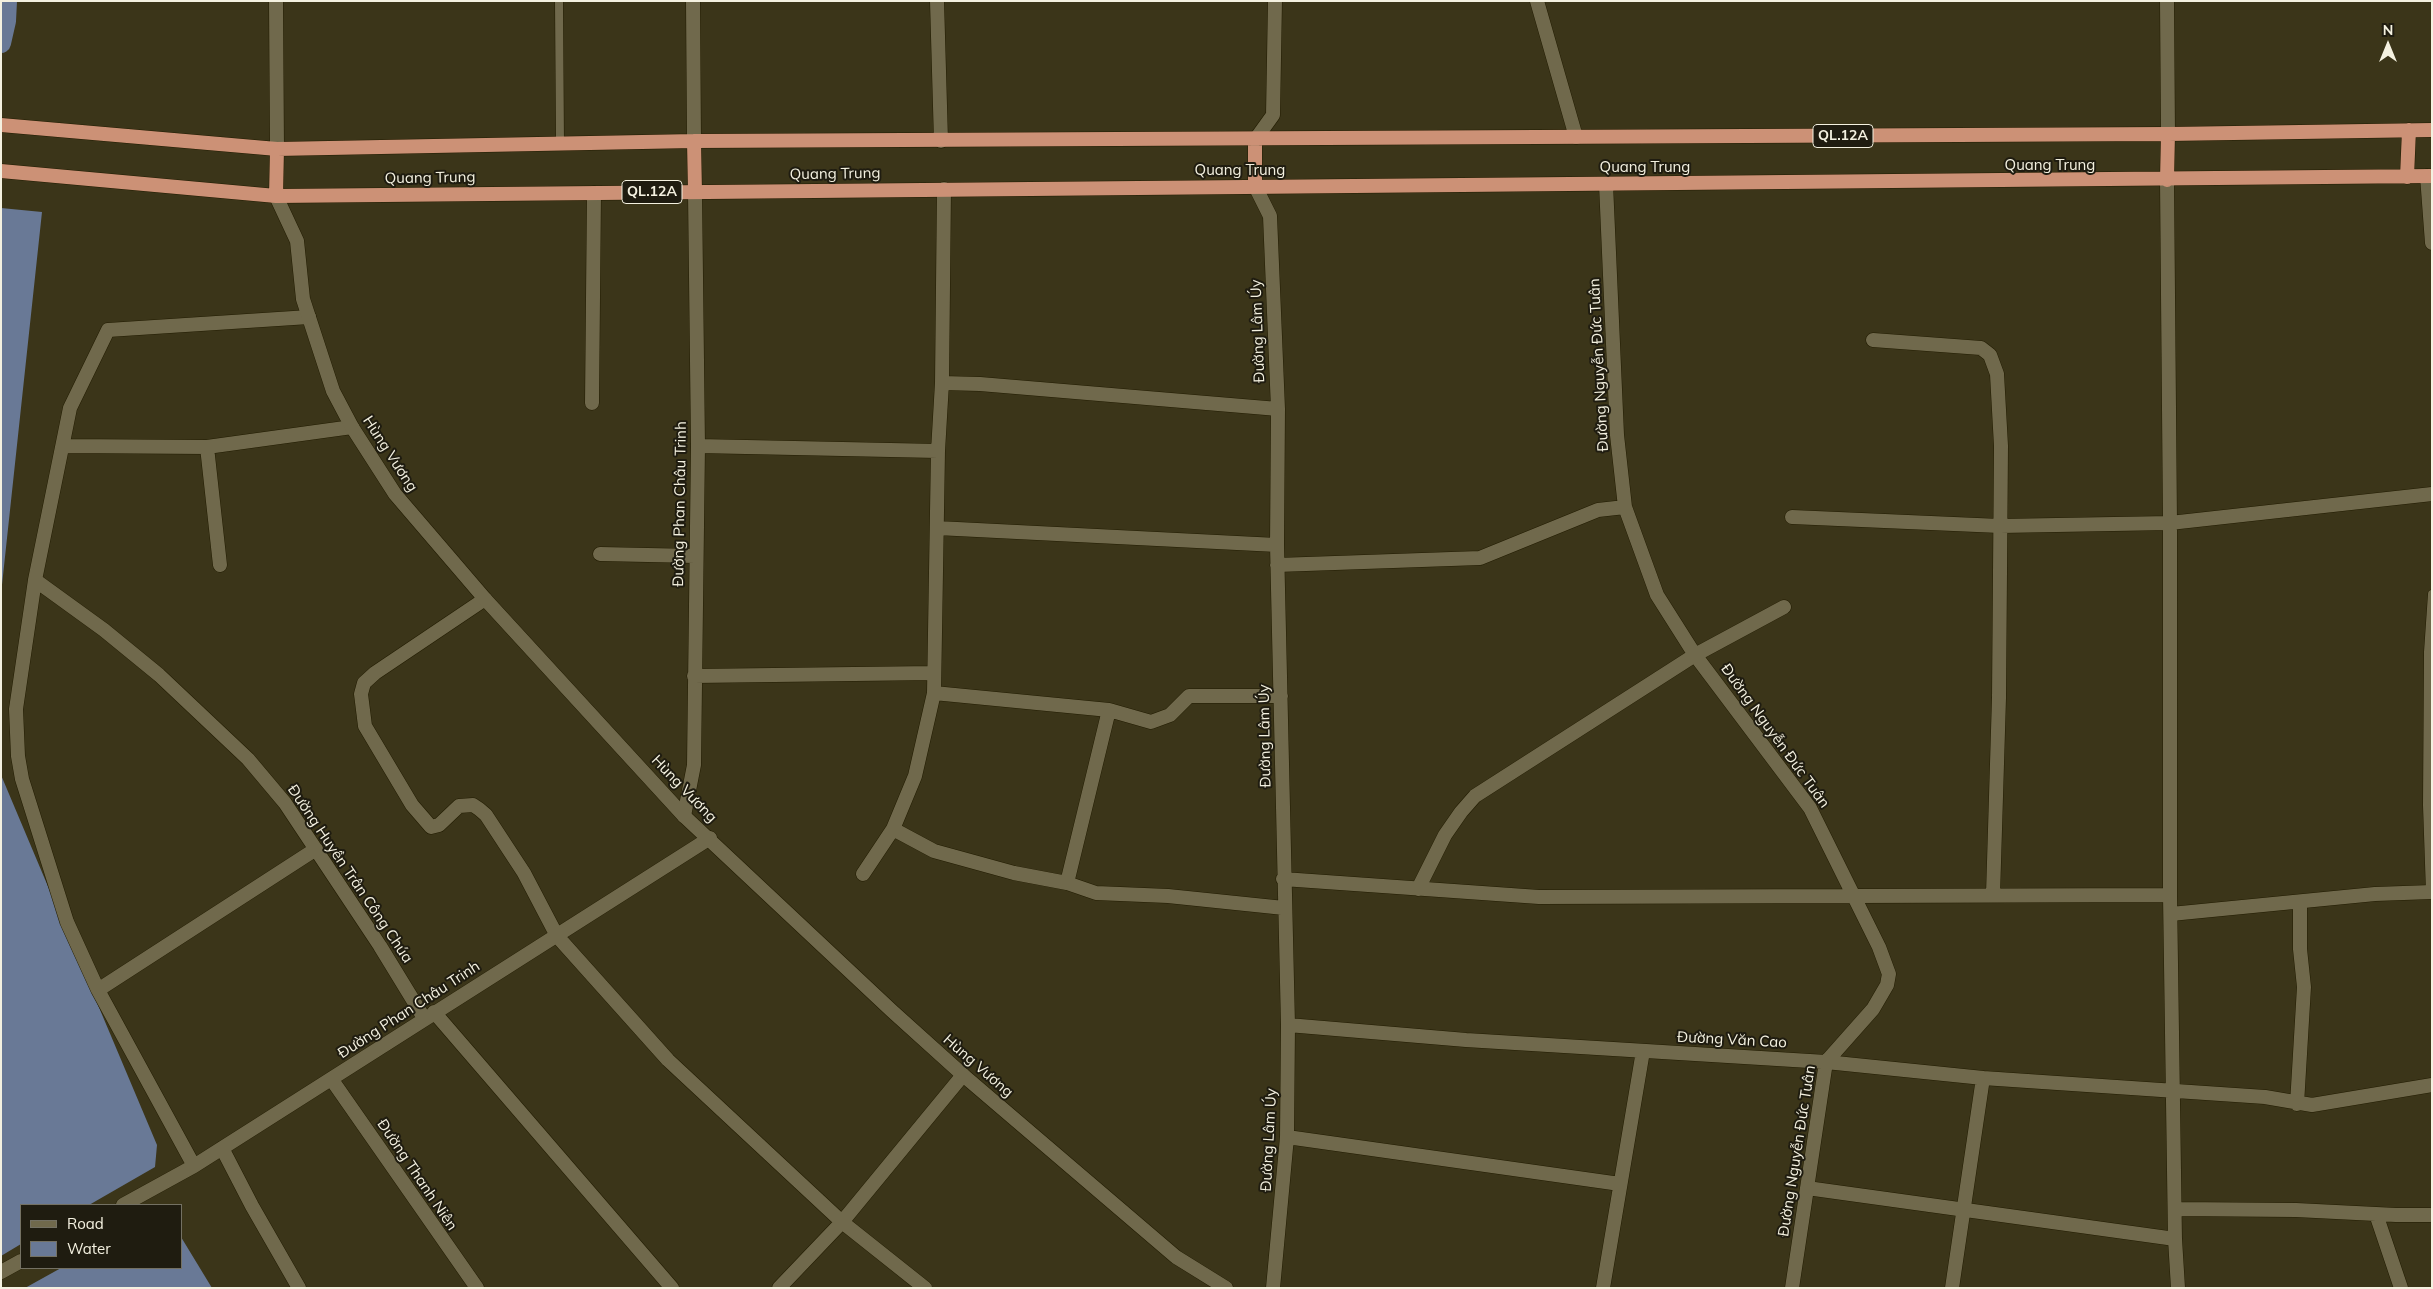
<!DOCTYPE html>
<html>
<head>
<meta charset="utf-8">
<style>
	body { margin:0 }
	#map { position:relative; width:2433px; height:1289px; overflow:hidden; background:#3b3519; font-family:Mulish,sans-serif }
	canvas { display:block }
	.frame { position:absolute; inset:0; border:2px solid #f4f1e0; pointer-events:none }
	.legend { position:absolute; left:20px; top:1204px; width:162px; height:65px; box-sizing:border-box; background:#1f1c10; border:1px solid #747163; margin:0; padding:6px 9px; list-style:none; font-size:15px; color:#f4f1e0 }
	.legend li { display:flex; align-items:center; gap:10px; height:25px }
	.legend b { width:25px; border:1px solid #747163 }
	.north { position:absolute; left:2363px; top:20px; width:50px; height:50px; -webkit-text-stroke:4px #1f1c10; paint-order:stroke; rotate:0deg; font-size:14px; font-weight:700; line-height:20px; text-align:center; color:#f4f1e0 }
	.north::after { content:''; display:block; margin:auto; width:18px; height:22px; background:#f4f1e0; clip-path:polygon(50% 0,100% 100%,50% 72%,0 100%) }
</style>
</head>
<body>
<div id="map">
<canvas width="2433" height="1289"></canvas>
<div class="frame"></div>
<ul class="legend">
<li><b style="height:6px;background:#70694c"></b>Road</li>
<li><b style="height:14px;background:#697996"></b>Water</li>
</ul>
<div class="north">N</div>
</div>
<script>
const c = document.querySelector('canvas').getContext('2d');
c.lineJoin = 'round';
function fill(path, color) {
  c.fillStyle = color;
  c.fill(path, 'evenodd');
}
function poly(rows) {
  const path = new Path2D();
  for (const r of rows) {
    path.moveTo(r[0], r[1]);
    for (let i = 2; i < r.length; i += 2) path.lineTo(r[i], r[i + 1]);
  }
  return path;
}
function trace(path, color, width, dash) {
  c.strokeStyle = color;
  c.lineWidth = width;
  c.lineCap = dash ? 'butt' : 'round';
  c.setLineDash(dash || []);
  c.stroke(path);
}
function drawText(font, color, halo, rows, align = 'center') {
  c.font = font + ' Mulish,sans-serif';
  c.lineWidth = 4;
  c.setLineDash([]);
  c.textBaseline = 'middle';
  c.strokeStyle = halo;
  c.fillStyle = color;
  for (const [text, x, y, turn = 0] of rows) {
    c.save();
    c.translate(x, y);
    c.rotate((+turn || 0) * Math.PI / 180);
    c.textAlign = isNaN(turn) ? turn : align;
    if (halo) c.strokeText(text, 0, 0);
    c.fillText(text, 0, 0);
    c.restore();
  }
}
fill(poly([
	[1,208,42,212,1,594],
	[1,775,157,1145,155,1167,89,1205,21,1205,21,1244,1,1256],
	[181,1237,212,1288,25,1288,61,1268,181,1268]
]), '#697996');
trace(poly([
	[1,43,6,21,7,1]
]), '#697996', 20);
const service = poly([
	[559,1,560,144],
	[2430,892,2427,805,2428,652,2432,594]
]);
const minor = poly([
	[276,1,277,149],
	[693,1,694,141],
	[937,1,941,141],
	[1537,1,1576,137],
	[2167,1,2168,134],
	[1255,140,1273,115,1275,1],
	[2427,176,2432,243],
	[2167,180,2170,523,2170,895,2175,1239,2178,1288],
	[1606,184,1617,435,1625,507,1657,595,1695,655,1810,808,1879,947,1889,974,1887,985,1873,1009,1826,1062,1792,1288],
	[1255,186,1270,216,1278,409,1277,545,1288,1025,1287,1137,1273,1288],
	[1873,340,1981,348,1990,355,1997,374,2001,446,1999,698,1993,895],
	[942,383,980,384,1278,409],
	[592,403,594,193],
	[63,446,207,447,352,427],
	[698,446,938,451],
	[207,447,220,565],
	[1792,517,2000,526,2170,523,2432,494],
	[937,528,1277,545],
	[600,554,695,556],
	[1277,565,1480,558,1598,510,1625,507],
	[35,580,104,630,159,675,248,759,285,803,380,946,424,1018],
	[485,599,375,673,364,683,361,694,365,726,412,805,431,827,439,825,459,806,473,805,479,809,486,815,524,873,557,936,668,1060,842,1222,925,1288],
	[694,676,934,673],
	[934,693,1109,710,1151,722,1170,715,1189,696,1281,696],
	[684,816,694,765,698,446,695,192],
	[893,829,934,851,1014,873,1067,883,1096,893,1168,896,1284,908],
	[863,874,893,829,915,776,934,693,938,451,942,383,944,189],
	[1283,879,1539,897,2170,895],
	[1067,883,1109,710],
	[1418,889,1445,835,1461,812,1475,796,1695,655,1784,607],
	[2171,914,2375,894,2432,892],
	[98,990,316,849],
	[434,1012,672,1288],
	[1288,1025,1466,1040,1826,1062,1983,1078,2265,1097,2312,1105,2432,1085],
	[332,1080,477,1288],
	[2297,1104,2304,987,2300,949,2300,903],
	[1287,1137,1620,1184],
	[222,1148,252,1206,299,1288],
	[194,1166,98,990,67,922,22,779,18,756,16,709,35,580,70,408,108,330,309,317],
	[1807,1188,2175,1239],
	[123,1205,194,1166,710,838],
	[2175,1209,2296,1210,2396,1215,2432,1215],
	[2376,1214,2401,1288],
	[1,1272,21,1261],
	[779,1288,842,1222,963,1075],
	[1603,1288,1643,1051],
	[1952,1288,1983,1078]
]);
const tertiary = poly([
	[276,196,297,241,303,299,333,391,352,427,395,494,485,599,684,816,892,1011,963,1075,1176,1257,1226,1288]
]);
const trunk = poly([
	[1,125,277,149,694,141,2168,134,2432,130],
	[1255,140,1255,186],
	[694,141,695,192],
	[1,171,276,196,2432,176],
	[2407,177,2409,130],
	[2167,180,2168,134],
	[276,196,277,149]
]);
trace(service, '#221c02', 9);
trace(minor, '#221c02', 15);
trace(tertiary, '#221c02', 15);
trace(trunk, '#221c02', 15);
trace(service, '#70694c', 8);
trace(minor, '#70694c', 14);
trace(tertiary, '#70694c', 14);
trace(trunk, '#cc9176', 14);
for (const [x, y, w] of [
	[1843,136,60],
	[652,192,60]
]) {
  const box = new Path2D();
  box.roundRect(x - w / 2, y - 11.5, w, 23, 4);
  c.fillStyle = '#1f1c10';
  c.fill(box);
  trace(box, '#f4f1e0', 1);
}
drawText('bold 14px', '#f4f1e0', null, [
	["QL.12A",1843,136],
	["QL.12A",652,192]
]);
drawText('15px', '#f4f1e0', '#1f1c10', [
	["Quang Trung",2050,165],
	["Quang Trung",1645,167],
	["Quang Trung",1240,170],
	["Quang Trung",835,174,-1],
	["Quang Trung",430,178,-1],
	["Đường Lâm Úy",1258,331,-92],
	["Đường Nguyễn Đức Tuân",1599,365,-93],
	["Hùng Vương",390,454,57],
	["Đường Phan Châu Trinh",680,504,-89],
	["Đường Lâm Úy",1265,736,-91],
	["Đường Nguyễn Đức Tuân",1775,736,54],
	["Hùng Vương",684,789,46],
	["Đường Huyền Trân Công Chúa",350,874,56],
	["Đường Phan Châu Trinh",409,1010,-33],
	["Đường Văn Cao",1732,1040,3],
	["Hùng Vương",978,1066,41],
	["Đường Lâm Úy",1269,1140,-87],
	["Đường Nguyễn Đức Tuân",1797,1151,-81],
	["Đường Thanh Niên",417,1175,56]
]);
</script>
</body>
</html>
